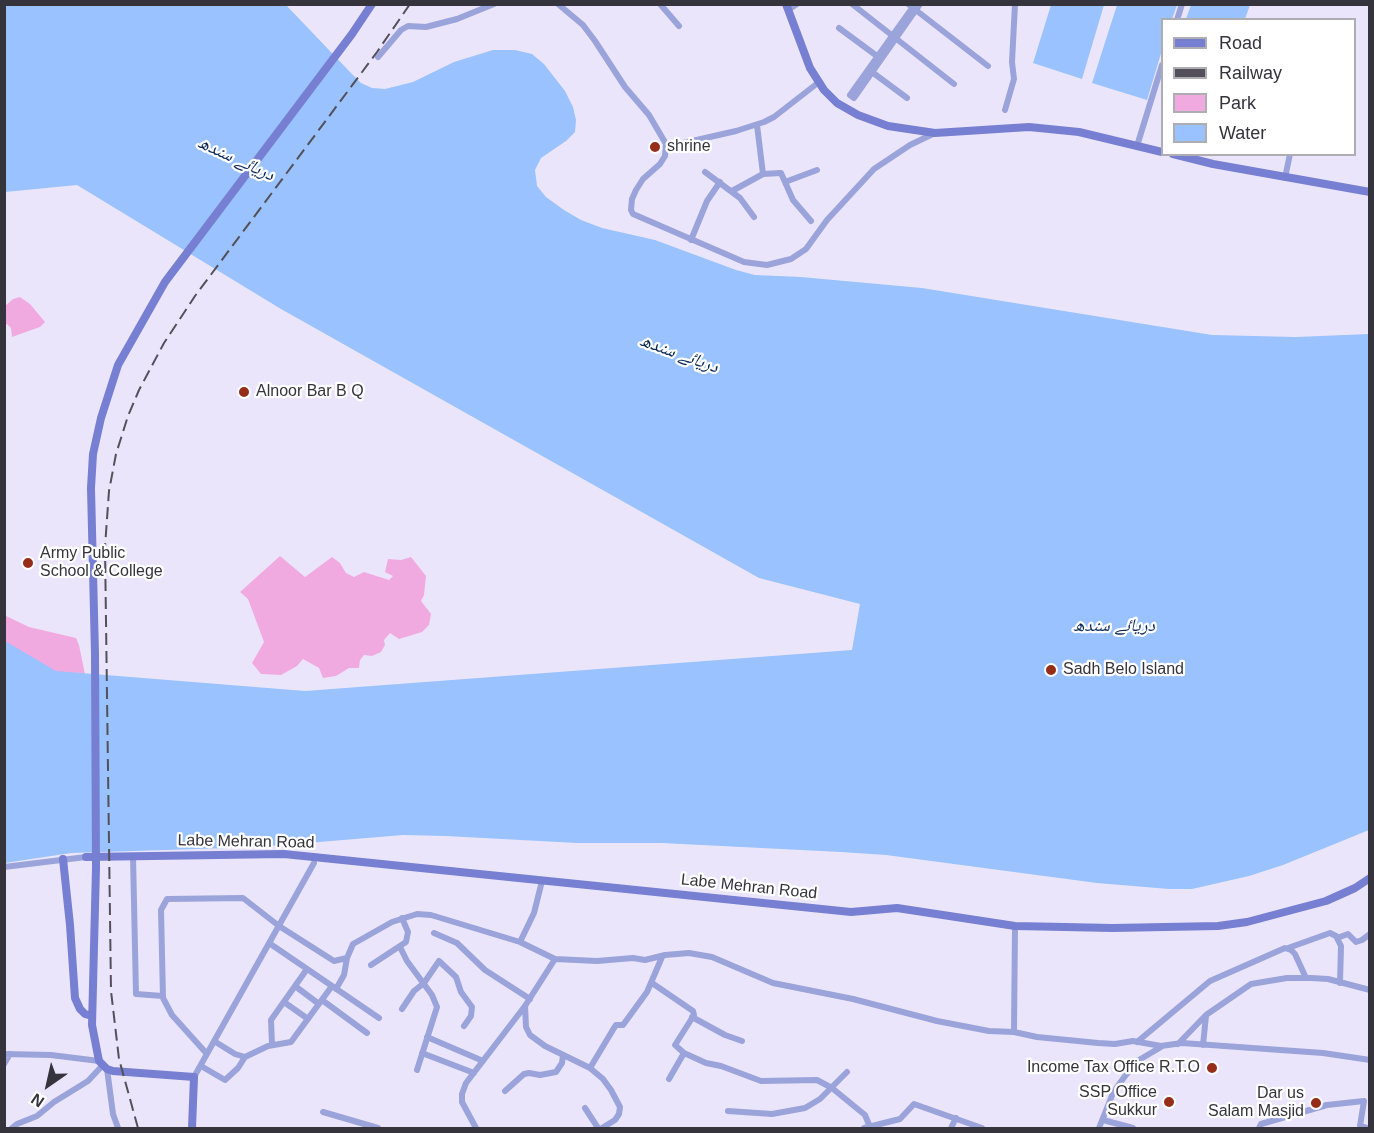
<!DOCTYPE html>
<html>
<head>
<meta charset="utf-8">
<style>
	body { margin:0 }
	#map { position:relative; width:1374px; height:1133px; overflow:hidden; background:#ebe5fc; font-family:Arial,sans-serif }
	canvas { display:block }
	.frame { position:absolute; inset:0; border:6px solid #35333c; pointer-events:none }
	.legend { position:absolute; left:1161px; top:18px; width:195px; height:138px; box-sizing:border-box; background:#fff; border:2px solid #aeadb1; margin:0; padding:8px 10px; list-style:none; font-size:18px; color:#35333c }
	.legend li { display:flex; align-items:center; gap:12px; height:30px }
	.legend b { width:30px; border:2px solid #aeadb1 }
	.north { position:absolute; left:18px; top:1055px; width:60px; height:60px; -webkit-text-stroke:4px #fff; paint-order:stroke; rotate:214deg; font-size:16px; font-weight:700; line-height:24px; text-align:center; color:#35333c }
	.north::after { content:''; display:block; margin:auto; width:21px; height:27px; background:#35333c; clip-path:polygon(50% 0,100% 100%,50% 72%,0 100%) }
</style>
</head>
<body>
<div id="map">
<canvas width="1374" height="1133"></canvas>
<div class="frame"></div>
<ul class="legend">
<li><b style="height:8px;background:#767fd1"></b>Road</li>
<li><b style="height:8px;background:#53505b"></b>Railway</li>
<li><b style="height:16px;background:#f1aae0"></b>Park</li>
<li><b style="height:16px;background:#99c2fe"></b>Water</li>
</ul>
<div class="north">N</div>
</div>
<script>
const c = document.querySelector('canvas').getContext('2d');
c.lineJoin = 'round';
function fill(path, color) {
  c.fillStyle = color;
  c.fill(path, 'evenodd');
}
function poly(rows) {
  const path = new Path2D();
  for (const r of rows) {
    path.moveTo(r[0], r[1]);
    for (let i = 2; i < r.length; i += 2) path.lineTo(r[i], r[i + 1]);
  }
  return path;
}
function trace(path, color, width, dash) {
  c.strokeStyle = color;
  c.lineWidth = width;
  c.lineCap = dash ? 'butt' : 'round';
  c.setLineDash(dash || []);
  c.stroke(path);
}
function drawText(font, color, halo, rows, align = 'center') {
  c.font = font + ' Arial,"Noto Naskh Arabic",sans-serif';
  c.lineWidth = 4.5;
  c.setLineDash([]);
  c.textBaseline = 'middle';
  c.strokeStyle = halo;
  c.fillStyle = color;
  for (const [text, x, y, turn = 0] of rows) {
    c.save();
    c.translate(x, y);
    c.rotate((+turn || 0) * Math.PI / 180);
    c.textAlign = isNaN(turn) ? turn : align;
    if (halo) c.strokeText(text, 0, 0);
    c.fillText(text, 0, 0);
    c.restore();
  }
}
fill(poly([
	[20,297,30,304,45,322,40,327,12,337,11,328,7,324,5,325,5,306,13,299],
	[280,556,305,577,332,557,340,563,346,573,354,577,364,572,389,580,393,576,385,572,388,559,401,560,411,557,426,576,424,595,421,601,431,614,429,625,422,632,399,639,390,633,384,640,385,645,381,652,372,656,364,655,360,660,359,668,349,668,336,676,323,678,319,668,303,659,297,666,281,675,261,674,252,663,264,642,248,599,240,592],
	[4,615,29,627,76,638,79,645,87,684,5,651]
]), '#f1aae0');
fill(poly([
	[5,5,286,5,349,71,361,83,372,88,385,89,413,82,454,62,493,50,515,50,532,54,544,64,565,91,573,107,576,120,575,132,566,141,541,158,535,170,537,186,546,197,564,210,581,220,602,228,655,240,736,270,755,275,801,277,922,288,1212,335,1296,337,1369,334,1369,830,1283,865,1249,876,1192,889,1169,889,1097,883,886,855,841,852,662,843,577,843,446,836,403,835,259,847,71,853,5,863,5,641,56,671,305,691,852,650,860,604,759,578,281,309,77,185,5,192],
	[1051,5,1104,5,1082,79,1033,63],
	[1117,5,1177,5,1172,19,1162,20,1162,50,1147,100,1092,83],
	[1191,5,1191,4,1250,5,1245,19,1186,19]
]), '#99c2fe');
trace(poly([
	[558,4,583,25,595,41,625,87,649,115,666,144,665,156,660,164,643,179,636,190,632,199,631,210,633,214,744,262,767,265,791,259,806,249,827,220,874,169,910,145,935,133],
	[660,4,679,26],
	[852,4,954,84],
	[908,4,988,66],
	[915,4,850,95,854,98,920,4],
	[788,10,797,4],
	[1177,20,1182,4],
	[839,28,881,59],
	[378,57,401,30,408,26,426,27,457,19,494,4],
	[872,72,907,98],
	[1005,110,1014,79,1012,62,1015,4],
	[757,125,763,174],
	[1137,146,1162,65],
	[666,147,736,131,764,122,774,117,819,82],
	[705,172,740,198,754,217],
	[1285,178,1290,154],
	[785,182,817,170],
	[732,191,763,174,781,173,793,200,811,221],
	[691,240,707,201,720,182],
	[133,856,136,994,163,996],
	[4,867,86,857],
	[434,933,457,943,485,970,530,999],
	[1337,938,1348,934,1356,942,1362,940,1370,934],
	[520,942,534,913,542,881],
	[269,943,379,1018],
	[400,947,407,961,432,995,437,1007,417,1070],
	[1288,948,1330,933,1336,936,1341,946,1340,983],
	[371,965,406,942,408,932,402,918],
	[652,983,693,1011,694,1015,675,1045,684,1053],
	[295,986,319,1004],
	[336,989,344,975,347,958,353,944,392,922,417,914,431,915,520,942,555,959,597,961,633,958,645,960,665,955,689,953,712,957,773,983,853,999,937,1021,989,1031,1014,1032,1037,1037,1098,1043,1115,1044,1133,1041,1161,1046,1182,1043,1323,1053,1370,1060],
	[322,1000,367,1033],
	[284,1002,308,1019],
	[525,1006,526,1027,530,1035,545,1046,590,1068,603,1079,611,1090,620,1107,619,1114,615,1120,602,1128],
	[402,1009,414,991,424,983,439,961,456,977,461,992,472,1007,471,1016,464,1026],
	[692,1017,725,1035,742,1041],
	[1014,1032,1015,926],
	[427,1037,483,1061],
	[214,1041,235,1054,245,1057,268,1046,291,1042,332,986],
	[1137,1042,1210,981,1285,948,1291,950,1295,954,1306,978],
	[1178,1044,1206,1015,1251,984,1287,978,1311,978,1328,979,1370,990],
	[272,1045,271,1020,307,969],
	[1203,1045,1206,1016],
	[422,1053,474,1073],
	[4,1054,51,1055,99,1061],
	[207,1054,172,1015,163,998,161,910,167,899,243,898,279,926,334,961,347,958],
	[4,1064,10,1054],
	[201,1066,225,1080,238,1068,245,1057],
	[590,1068,614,1028,616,1025,623,1025,647,992,662,957],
	[107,1069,113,1114,118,1128],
	[194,1077,314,863],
	[669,1079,684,1053,706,1063,721,1066,761,1081,817,1080,832,1088,865,1115,870,1127],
	[505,1091,524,1074,529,1073,540,1075,556,1072,562,1063,563,1055],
	[585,1108,598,1128],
	[728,1111,772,1114,805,1108,820,1099,847,1072],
	[323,1112,378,1128],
	[1103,1120,1133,1128],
	[12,1128,17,1124,37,1116,54,1102,88,1081,102,1066],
	[476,1128,462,1102,462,1094,466,1083,525,1006,555,959],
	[864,1128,900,1119,914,1104,982,1128],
	[951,1128,956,1118],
	[1099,1128,1113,1093,1125,1076,1139,1060,1161,1047],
	[1259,1128,1261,1124,1327,1105,1364,1101,1360,1126,1367,1128]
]), '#9ba3db', 6);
trace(poly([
	[786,4,810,68,824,90,837,103,858,115,888,126,935,133,1029,127,1079,132,1162,152],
	[1173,154,1213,164,1370,192],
	[95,654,91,488,93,454,101,418,118,365,165,282,352,34,372,4],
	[86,857,284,854,851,912,897,908,1015,926,1113,928,1218,926,1247,922,1326,901,1355,888,1370,878],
	[63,859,70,925,75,998,80,1009,85,1014,92,1016],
	[96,868,92,1025,99,1061,107,1069,113,1071,194,1077,192,1128]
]), '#767fd1', 8);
trace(poly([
	[138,1128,119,1059,111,991,105,547,109,491,116,454,128,416,139,390,164,343,195,296,377,52,410,4]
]), '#53505b', 2, [12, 6]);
trace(poly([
	[95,654,96,868]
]), '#767fd1', 8);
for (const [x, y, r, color] of [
	[655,147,6,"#962d18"],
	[244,392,6,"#962d18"],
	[28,563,6,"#962d18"],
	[1051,670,6,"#962d18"],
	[1212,1068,6,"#962d18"],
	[1169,1102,6,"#962d18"],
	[1316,1103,6,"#962d18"]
]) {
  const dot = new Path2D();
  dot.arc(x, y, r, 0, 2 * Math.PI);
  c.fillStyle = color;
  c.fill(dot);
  trace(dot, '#fff', 2);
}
drawText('16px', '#35333c', '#fff', [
	["shrine",667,147],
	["Alnoor Bar B Q",256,392],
	["Army Public",40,554],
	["School & College",40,572],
	["Sadh Belo Island",1063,670],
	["Income Tax Office R.T.O",1200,1068,"right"],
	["SSP Office",1157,1093,"right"],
	["Sukkur",1157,1111,"right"],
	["Dar us",1304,1094,"right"],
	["Salam Masjid",1304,1112,"right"]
], 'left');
drawText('16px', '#35333c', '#fff', [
	["Labe Mehran Road",246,842,1],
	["Labe Mehran Road",749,887,6]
]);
drawText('italic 18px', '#092956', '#fff', [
	["دریائے سندھ",236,159,25],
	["دریائے سندھ",679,354,20],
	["دریائے سندھ",1114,626]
]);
</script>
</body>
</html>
